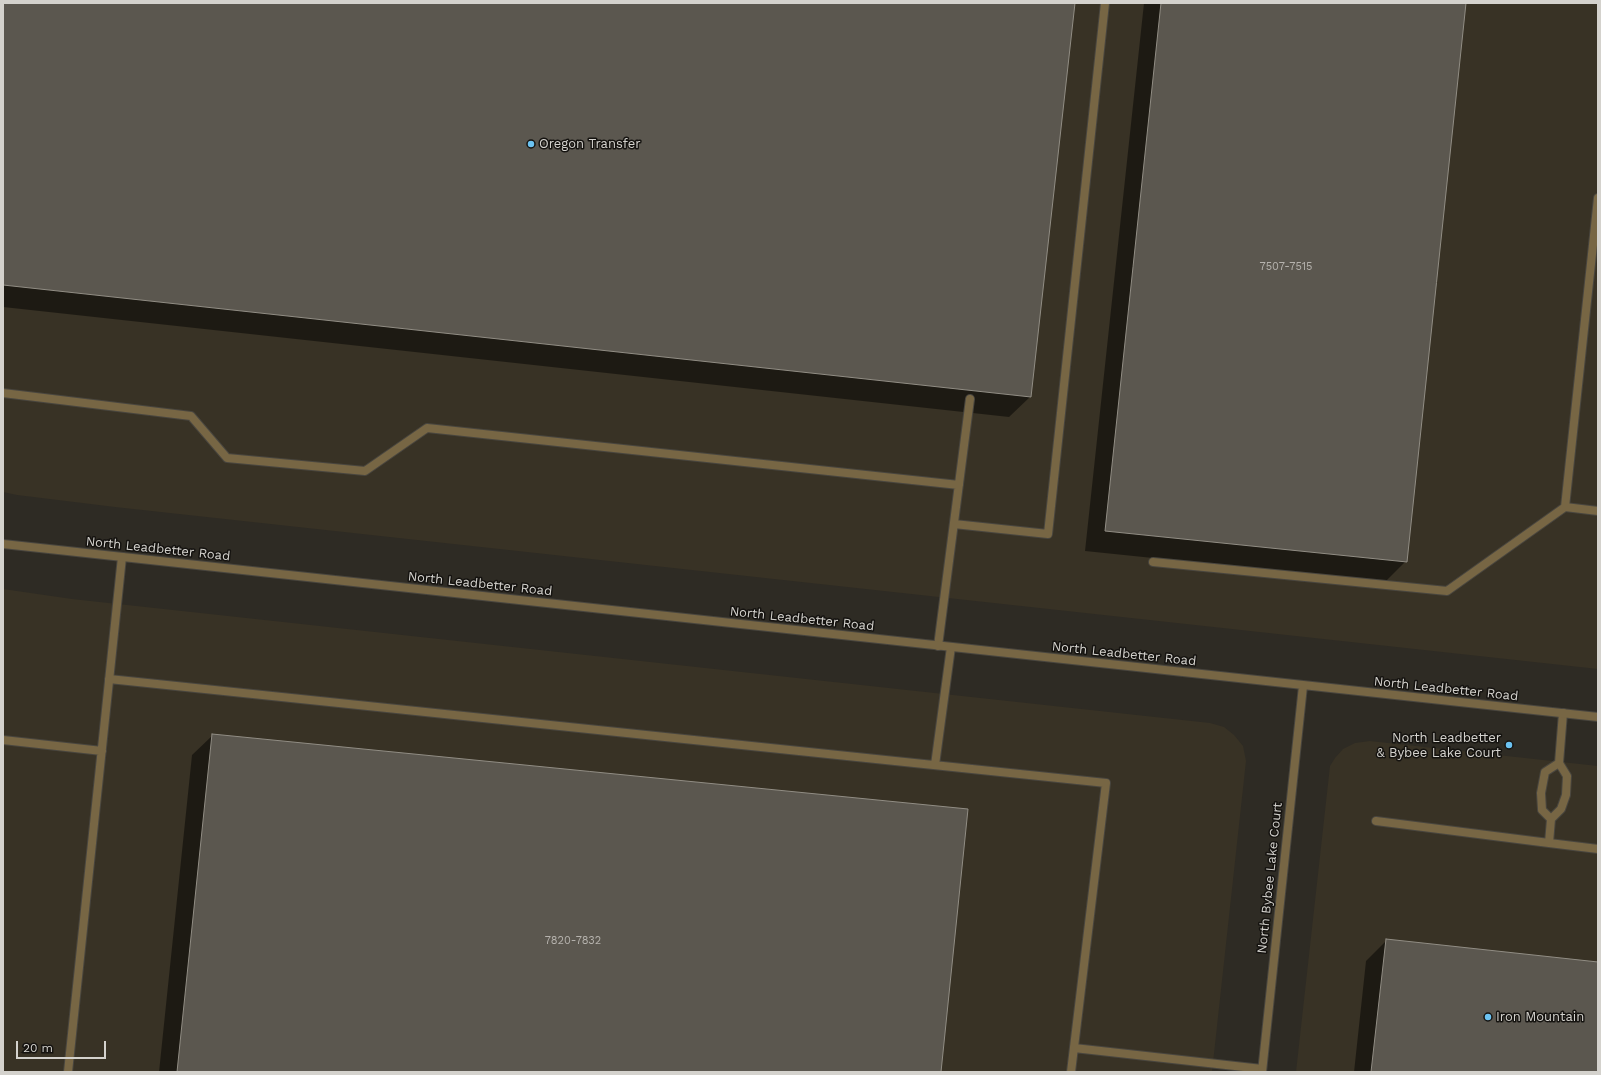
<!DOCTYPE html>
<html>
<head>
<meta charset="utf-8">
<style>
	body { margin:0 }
	#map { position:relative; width:1601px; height:1075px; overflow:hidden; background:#2e2b24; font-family:"Work Sans",sans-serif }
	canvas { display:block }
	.frame { position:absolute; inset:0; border:4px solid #d4d2cd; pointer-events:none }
	.scale { position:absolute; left:16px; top:1041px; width:90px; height:18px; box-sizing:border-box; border:2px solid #d4d2cd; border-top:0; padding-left:5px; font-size:12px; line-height:14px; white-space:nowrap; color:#d4d2cd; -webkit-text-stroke:3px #151310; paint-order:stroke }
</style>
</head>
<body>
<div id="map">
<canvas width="1601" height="1075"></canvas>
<div class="frame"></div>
<div class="scale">20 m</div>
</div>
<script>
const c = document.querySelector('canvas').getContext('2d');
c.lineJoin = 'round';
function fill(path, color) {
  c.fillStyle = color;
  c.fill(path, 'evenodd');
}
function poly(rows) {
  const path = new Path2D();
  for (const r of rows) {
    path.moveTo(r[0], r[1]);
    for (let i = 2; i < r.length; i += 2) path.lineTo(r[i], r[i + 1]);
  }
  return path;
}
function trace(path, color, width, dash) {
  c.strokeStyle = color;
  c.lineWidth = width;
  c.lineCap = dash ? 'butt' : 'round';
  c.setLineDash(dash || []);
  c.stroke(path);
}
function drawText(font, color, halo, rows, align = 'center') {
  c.font = font + ' "Work Sans",sans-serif';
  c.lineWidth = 3;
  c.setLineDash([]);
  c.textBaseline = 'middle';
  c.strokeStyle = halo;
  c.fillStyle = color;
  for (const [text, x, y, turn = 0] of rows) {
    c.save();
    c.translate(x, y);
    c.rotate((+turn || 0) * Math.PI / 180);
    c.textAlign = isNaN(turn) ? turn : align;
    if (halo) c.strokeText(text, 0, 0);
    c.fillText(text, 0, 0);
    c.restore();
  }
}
fill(poly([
	[3,3,1598,3,1598,669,115,507,17,495,3,492],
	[3,589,72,599,1210,723,1224,727,1234,735,1243,746,1246,761,1212,1072,3,1072],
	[1370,741,1598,766,1598,1072,1296,1072,1330,766,1335,758,1343,749,1355,743]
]), '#383225');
fill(poly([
	[3,3,1074,3,1030,397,1009,417,3,307],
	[1144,3,1465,3,1406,561,1385,582,1085,551],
	[213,735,940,1072,159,1072,192,755],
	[1387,940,1598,963,1598,1072,1354,1072,1366,961]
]), '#0007');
const building = poly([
	[3,3,1075,3,1031,397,3,285,3,3],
	[1161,3,1466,3,1407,562,1105,531,1161,3],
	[212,734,968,809,941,1072,177,1072,212,734],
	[1386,939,1598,962,1598,1072,1371,1072,1386,939]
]);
fill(building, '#5b574f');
trace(building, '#918d84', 1);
const service = poly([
	[1598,198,1565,507,1598,511],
	[3,393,191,416,227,458,365,471,427,428,959,485],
	[954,524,1048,534,1105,3],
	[1153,562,1447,591,1565,507],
	[938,646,970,399],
	[109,679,1106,783,1071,1072],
	[3,740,102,751],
	[1559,763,1545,772,1541,793,1542,810,1551,819,1561,809,1566,795,1567,776,1559,763,1563,713],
	[935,765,951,647],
	[1551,819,1549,843,1598,849],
	[1376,821,1549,843],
	[1074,1048,1262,1069],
	[68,1072,122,557]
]);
const minor = poly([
	[3,544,1598,717],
	[1262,1072,1303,686]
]);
trace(service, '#49463f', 10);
trace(minor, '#49463f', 10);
trace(service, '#764', 8);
trace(minor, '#764', 8);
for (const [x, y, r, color] of [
	[531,144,4,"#6cc3f2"],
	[1509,745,4,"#6cc3f2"],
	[1488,1017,4,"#6cc3f2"]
]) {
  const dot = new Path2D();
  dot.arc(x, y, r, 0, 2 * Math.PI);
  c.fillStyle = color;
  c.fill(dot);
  trace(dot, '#151310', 1.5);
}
drawText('11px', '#b6b3ae', null, [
	["7507-7515",1286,267],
	["7820-7832",573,941]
]);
drawText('13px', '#d4d2cd', '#151310', [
	["Oregon Transfer",539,144],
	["North Leadbetter",1501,738,"right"],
	["& Bybee Lake Court",1501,753,"right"],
	["Iron Mountain",1496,1017]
], 'left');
drawText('13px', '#d4d2cd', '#151310', [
	["North Leadbetter Road",158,549,6],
	["North Leadbetter Road",480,584,6],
	["North Leadbetter Road",802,619,6],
	["North Leadbetter Road",1124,654,6],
	["North Leadbetter Road",1446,689,6],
	["North Bybee Lake Court",1270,878,-84]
]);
</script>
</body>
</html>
